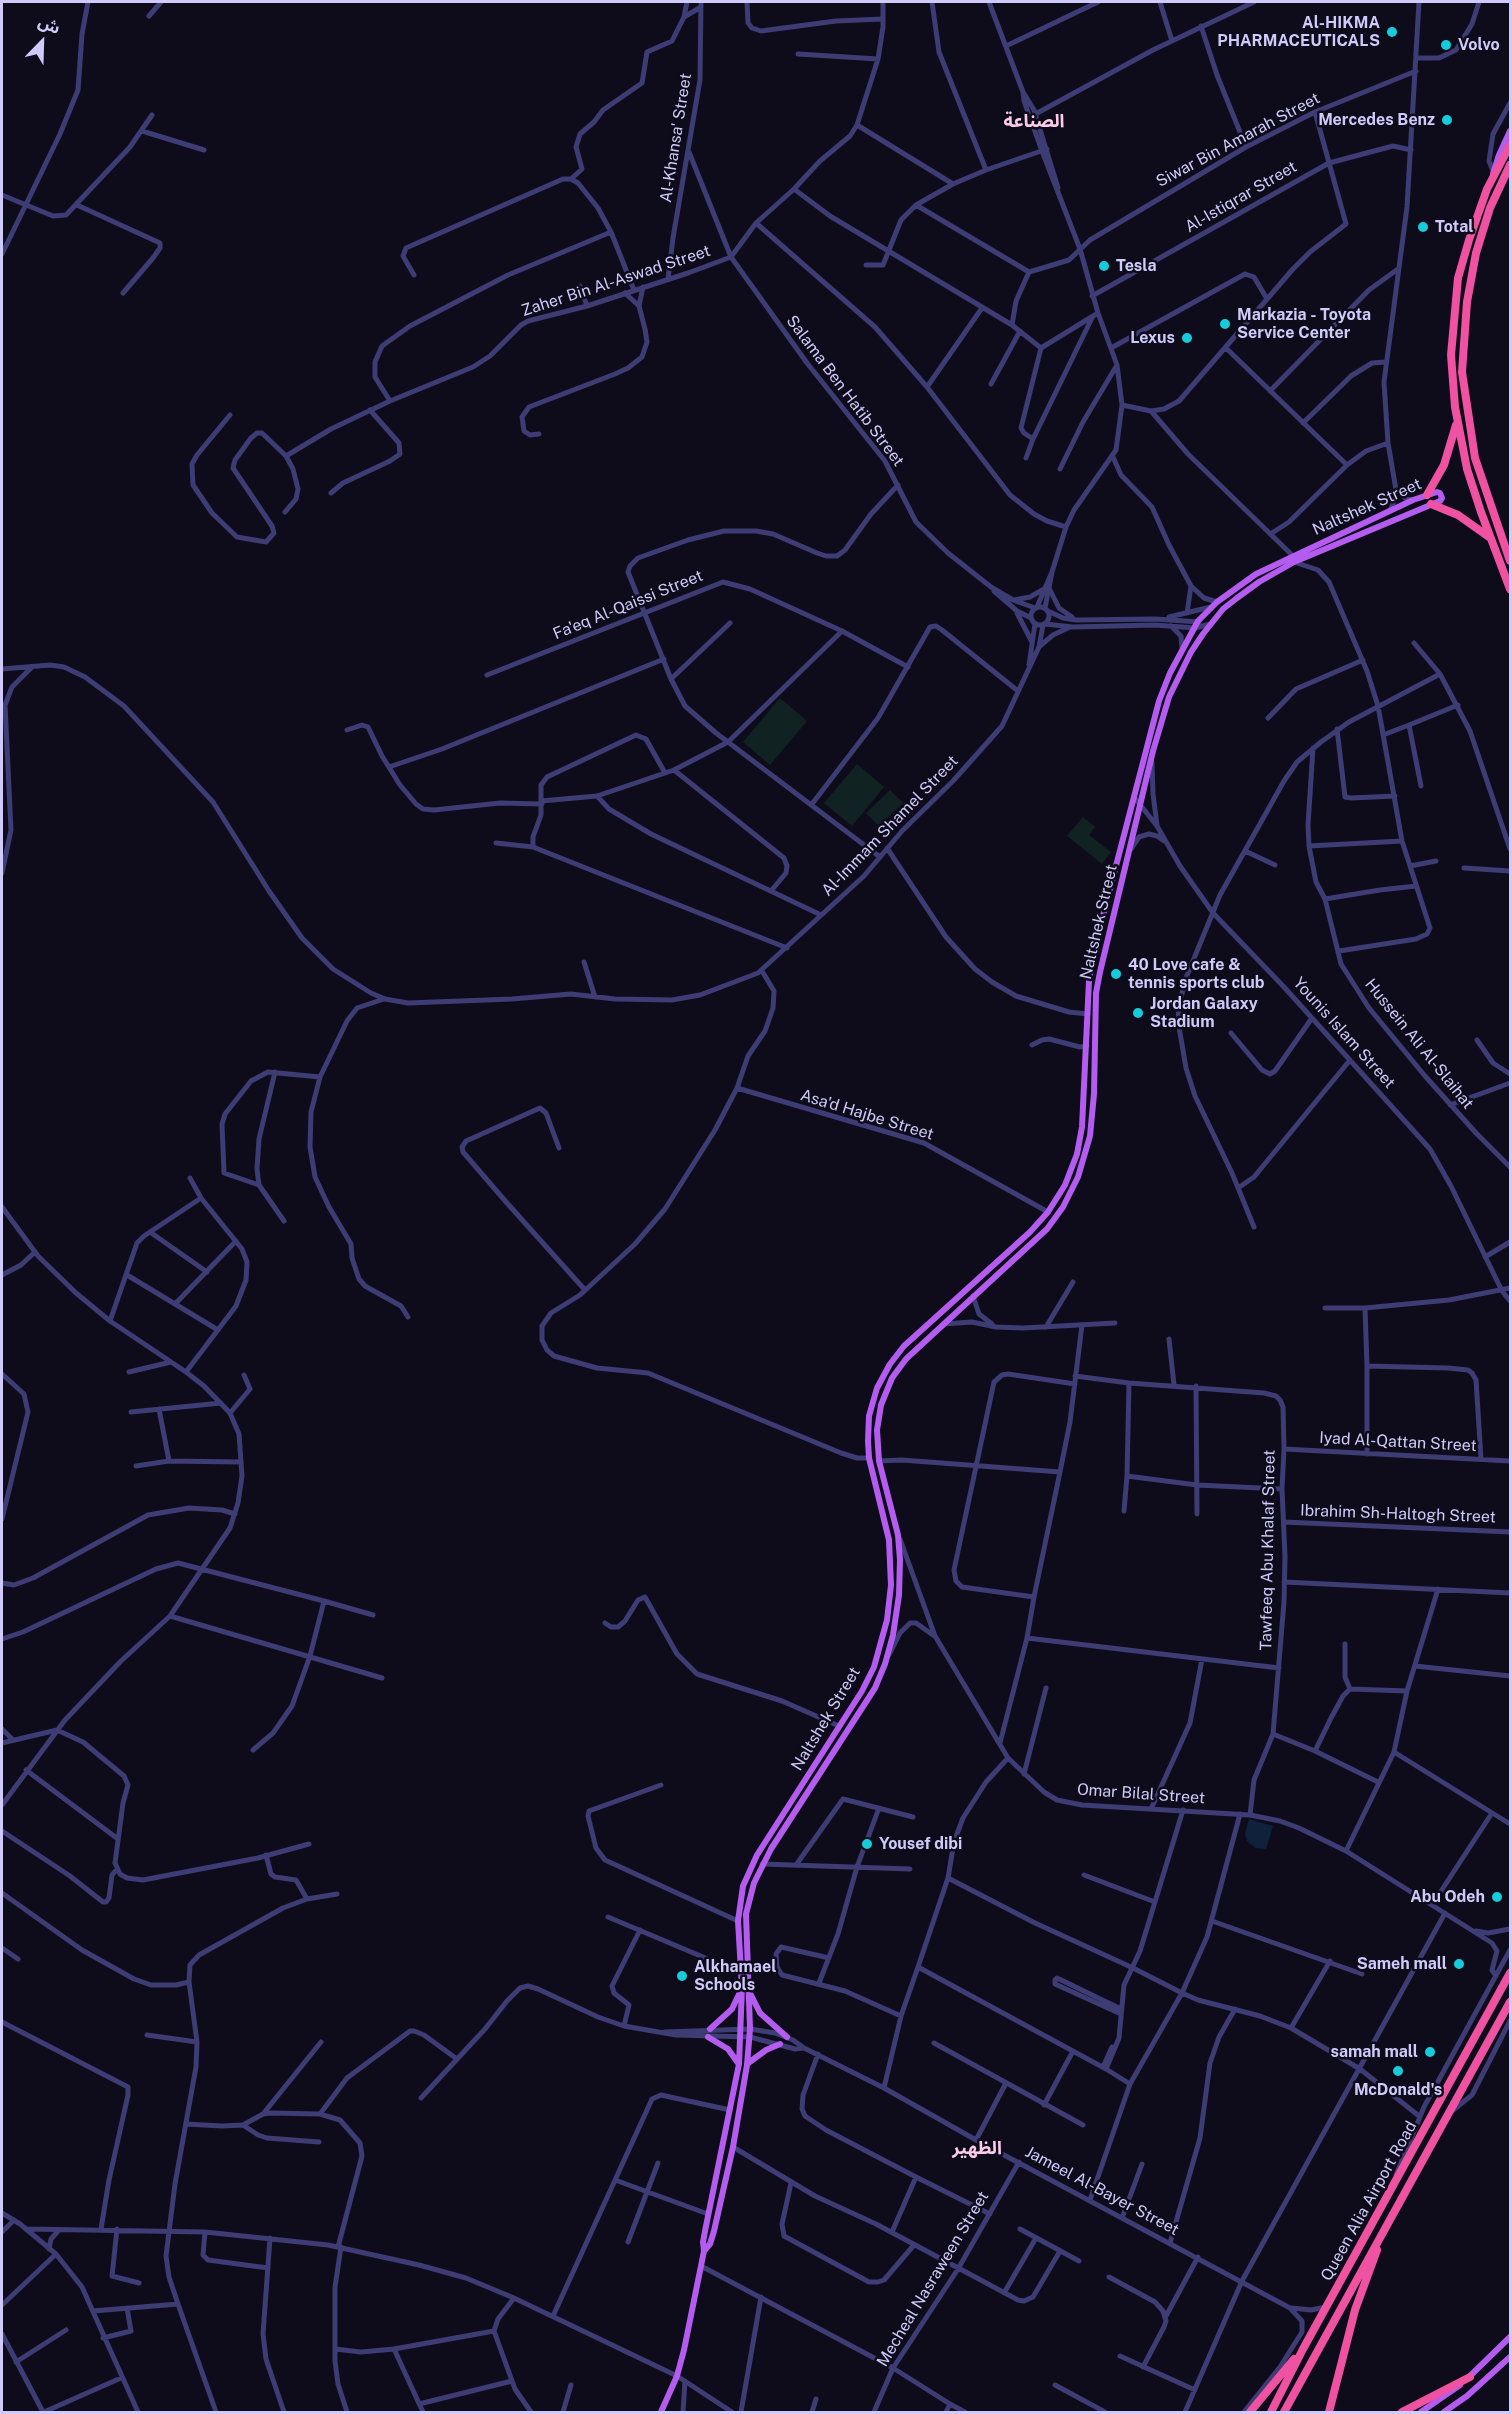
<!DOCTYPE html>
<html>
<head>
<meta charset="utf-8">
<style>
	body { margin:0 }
	#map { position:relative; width:1512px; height:2414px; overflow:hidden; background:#0e0c1a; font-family:"Public Sans","Noto Sans Arabic",sans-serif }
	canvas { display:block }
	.frame { position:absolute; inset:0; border:3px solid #cfcafa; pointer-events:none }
	.north { position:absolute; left:12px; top:12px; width:60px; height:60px; -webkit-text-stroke:4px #0e0c1a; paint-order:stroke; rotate:23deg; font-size:16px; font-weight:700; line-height:24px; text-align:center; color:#cfcafa }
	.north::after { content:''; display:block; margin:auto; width:21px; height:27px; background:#cfcafa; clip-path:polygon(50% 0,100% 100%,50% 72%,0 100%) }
</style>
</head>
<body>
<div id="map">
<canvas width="1512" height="2414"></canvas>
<div class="frame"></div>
<div class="north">ش</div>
</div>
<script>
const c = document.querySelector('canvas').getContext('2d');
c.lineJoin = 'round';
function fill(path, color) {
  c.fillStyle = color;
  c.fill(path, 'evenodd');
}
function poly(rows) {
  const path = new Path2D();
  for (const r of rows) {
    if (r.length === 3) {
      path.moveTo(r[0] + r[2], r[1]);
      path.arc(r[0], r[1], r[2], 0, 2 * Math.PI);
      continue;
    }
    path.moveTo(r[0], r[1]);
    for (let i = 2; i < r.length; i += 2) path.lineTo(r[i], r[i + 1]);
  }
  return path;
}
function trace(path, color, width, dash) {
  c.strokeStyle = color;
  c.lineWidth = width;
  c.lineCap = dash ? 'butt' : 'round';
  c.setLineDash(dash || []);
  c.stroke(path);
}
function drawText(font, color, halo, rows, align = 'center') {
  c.font = font + ' "Public Sans","Noto Sans Arabic",sans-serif';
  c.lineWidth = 5;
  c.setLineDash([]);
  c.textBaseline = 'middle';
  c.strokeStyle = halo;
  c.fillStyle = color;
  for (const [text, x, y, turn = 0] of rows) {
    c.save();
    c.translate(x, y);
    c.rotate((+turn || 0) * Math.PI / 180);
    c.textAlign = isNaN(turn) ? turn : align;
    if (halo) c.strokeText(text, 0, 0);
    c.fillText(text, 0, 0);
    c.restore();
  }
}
fill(poly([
	[780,698,807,721,770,765,743,742],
	[857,764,884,787,852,826,824,803],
	[890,790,903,803,879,826,866,813],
	[1083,817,1095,827,1089,835,1111,852,1102,864,1067,836]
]), '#102322');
fill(poly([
	[1249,1819,1273,1826,1266,1849,1255,1848,1247,1841,1245,1834]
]), '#0f213b');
trace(poly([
	[747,2,748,23,752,28,761,31,836,21,883,19],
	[932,2,939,52,986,170],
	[989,2,1023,92,1034,110,1058,188],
	[1160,2,1172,41],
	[149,16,161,2],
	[684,17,687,2],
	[1201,26,1217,75,1246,147],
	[1006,46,1098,2],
	[798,54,878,59],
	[1416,58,1439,58,1456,50,1472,24,1479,2],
	[1023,92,1024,101,1042,151,1080,249,1098,313,1117,365,1122,405,1116,450,1074,510,1066,527,1052,572,1037,607],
	[1030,117,1153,50,1254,2],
	[857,125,953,184],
	[142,131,204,150],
	[689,152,731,257,807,363,885,461,916,522,948,553,991,587,1013,600,1035,608],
	[1493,171,1489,161,1493,134,1510,103],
	[571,179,582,169,576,147,580,134,594,122,603,110,642,83,647,52,672,41,684,17,701,7],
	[794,189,830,216,1012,325,1041,348],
	[2,195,53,216,66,215,130,147,152,115],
	[77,205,160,243,160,248,153,258,123,293],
	[916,205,1029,272,1036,270,1069,260,1090,240,1246,147,1315,112,1416,71],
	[756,223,875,327,927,387,1010,495,1034,514,1047,521,1066,527],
	[2,254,60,134,78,90,82,34,88,2],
	[866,265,883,265,901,220,916,205,953,184,986,170,1047,149],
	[414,275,403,256,406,248,563,179,571,179,578,183,598,208,611,232],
	[668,279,673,238,700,80,701,2],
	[580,286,587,306],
	[634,290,611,232,508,275,410,326,382,346,375,362,375,377,390,401,473,367,490,356,521,325,528,321,587,306,688,273,731,257,756,223,794,189,820,161,850,136,857,125,878,59,883,27,883,2],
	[1092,296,1329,163,1393,146,1411,150],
	[639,306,643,287],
	[1012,325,1016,301,1029,272],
	[1111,348,1245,274,1254,277,1267,299],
	[1226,348,1347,465],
	[991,384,1020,331],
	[927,387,982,308],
	[1270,391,1369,290,1398,269],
	[1122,405,1151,411,1188,454,1292,555],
	[1151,411,1164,409,1179,401,1293,269,1310,252,1346,224,1315,112],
	[230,415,197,455,192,464,193,485,212,513,237,537,266,542,274,533,272,526,233,468,235,460,251,438,257,433,262,433,286,456,331,429,390,401],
	[1303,423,1351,376,1372,363,1385,362],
	[539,434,530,435,524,431,522,417,529,407,615,374,628,368,642,357,647,342,645,329,639,306,625,293],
	[1033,439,1024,433,1021,428,1041,348,1098,313],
	[1113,457,1121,475,1152,507,1169,545,1191,586,1204,598,1217,602],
	[1026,458,1033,439,1092,318],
	[1060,469,1083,422,1117,365],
	[1397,491,1406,499,1413,500],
	[331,493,343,483,390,461,400,454,399,443,370,410],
	[1390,511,1395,498,1396,490,1388,443,1384,382,1407,207,1419,2],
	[285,512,296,499,298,489,293,469,286,456],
	[1272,533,1289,522,1347,465,1366,451,1388,443],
	[1294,562,1318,570,1329,582,1367,671,1378,706,1402,841,1430,928,1427,934,1416,939,1339,951],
	[1050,590,1059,608,1072,617],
	[994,591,1017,611,1031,618],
	[1014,600,1030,597,1044,589],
	[1040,616,9],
	[1045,608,1052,572],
	[1048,611,1063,618,1076,620,1155,619,1199,622],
	[1017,613,1032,642],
	[1187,613,1191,586],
	[1169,617,1211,607],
	[1045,624,1073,627,1155,625,1195,628,1210,624],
	[1171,626,1181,636,1182,648],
	[1414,643,1440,674,1470,731,1510,849],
	[1040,646,1053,635,1070,627],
	[1029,665,1035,624],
	[2,669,50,665,64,667,85,677,124,706,213,802,269,891,302,938,333,969,371,993,385,999,408,1003,512,999,571,994,615,999,672,1000,700,995,758,973,864,876,902,831,953,781,1002,726,1039,647,1043,625],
	[487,675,723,582,750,589,842,631,908,667],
	[671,679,730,623],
	[1268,718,1296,689,1363,660],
	[1409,725,1458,705],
	[1337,729,1345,797,1351,798,1395,796],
	[347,730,362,725,368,727,382,756,400,785,416,804,423,809,434,810,500,803,542,804],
	[1383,735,1409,725,1421,786],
	[1313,748,1308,825,1309,846,1316,882,1325,899,1341,964,1369,1008,1425,1076,1476,1133,1510,1167],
	[1152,762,1153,794,1157,825],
	[389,767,442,749,664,659],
	[674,770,784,858,787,866,786,873,771,891],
	[597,796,609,809,651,834,821,915],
	[1134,797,1157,826,1180,866,1213,913,1284,987,1430,1149,1451,1186,1502,1291,1510,1301],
	[541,801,597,796,674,770,728,742,842,631],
	[812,804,878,718,930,627,936,626,942,630,1018,691],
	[496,843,533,847,787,948],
	[1309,846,1402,841],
	[533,847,533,837,541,815,541,785,547,777,636,735,646,739,665,773],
	[887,848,946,937,975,969,992,982,1016,996,1069,1012,1088,1014],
	[1131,849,1139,837,1149,834,1157,836,1164,841],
	[1245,851,1275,865],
	[880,857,716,733,685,706,671,679,628,572,630,566,638,558,688,540,724,531,756,531,773,534,817,553,826,556,837,556,845,550,871,514,898,485],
	[1410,866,1436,861],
	[1464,868,1510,871],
	[2,873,11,830,5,705,12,687,32,667],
	[1325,899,1380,890,1416,886],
	[584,962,595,997],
	[762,971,774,991,773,1008,765,1031,748,1056,737,1088,715,1130,665,1209,635,1244,580,1295,551,1313,542,1326,542,1340,547,1350,554,1356,597,1368,648,1373,841,1453,857,1458,869,1458],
	[384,999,357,1008,347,1021,320,1077,311,1112,310,1147,315,1177,329,1207,351,1244,352,1258,359,1279,365,1286,401,1306,408,1317],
	[1231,1033,1262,1070,1270,1074,1275,1071,1312,1018],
	[1477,1040,1493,1063,1510,1074],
	[1032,1045,1042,1040,1049,1039,1080,1047,1087,1046],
	[275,1072,259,1139,257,1169,259,1185,284,1221],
	[737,1088,924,1143,1048,1212],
	[1450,1105,1510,1083],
	[559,1148,546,1113,540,1108,466,1141,462,1147,463,1152,507,1203,585,1290],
	[259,1185,224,1173,222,1124,225,1114,251,1081,268,1072,320,1077],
	[1238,1188,1254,1177,1350,1060],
	[2,1207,38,1256,76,1293,110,1321,186,1372,204,1386,230,1413,239,1434,242,1476,238,1503,230,1528,170,1616,121,1661,65,1720,2,1805],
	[1254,1227,1232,1173,1195,1096,1186,1068,1178,1021,1179,1005,1186,978,1220,895,1284,781,1297,762,1321,742,1349,722,1440,674],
	[150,1232,207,1272],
	[1485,1257,1510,1242],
	[2,1275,21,1265,35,1252],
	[127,1275,218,1330],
	[973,1296,979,1314,992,1324],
	[175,1304,236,1241],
	[1325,1308,1365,1308,1449,1300,1510,1288],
	[1365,1308,1367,1366,1367,1454],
	[110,1321,137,1243,144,1236,201,1198],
	[944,1324,972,1322,996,1327,1023,1328,1115,1323],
	[1046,1327,1073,1282],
	[1169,1339,1174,1385],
	[1367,1366,1448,1368,1468,1370,1472,1373,1476,1380,1481,1459],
	[129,1372,171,1362],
	[186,1372,236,1306,246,1280,247,1262,242,1249,201,1198,190,1178],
	[2,1374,24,1394,28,1412,2,1519],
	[1075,1376,1129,1383,1264,1393,1276,1396,1280,1400,1283,1407,1284,1449,1282,1489,1285,1557,1284,1602,1273,1734,1315,1751,1378,1782],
	[1196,1386,1197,1514],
	[159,1409,169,1461],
	[131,1412,221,1403],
	[230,1413,250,1389,244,1375],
	[1284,1449,1510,1461],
	[879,1461,902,1460,1060,1472,1070,1422,1082,1325],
	[136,1466,169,1461,241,1462],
	[1127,1476,1197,1485,1282,1489],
	[1124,1511,1127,1476,1129,1383],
	[1284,1522,1510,1532],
	[900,1539,935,1636,1008,1758,1044,1792,1057,1800,1082,1805,1250,1815,1280,1821,1299,1828,1346,1851,1492,1943,1497,1951,1492,1970,1496,1976],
	[1284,1582,1510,1593],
	[2,1583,14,1585,33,1578,148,1515,189,1508,222,1510,235,1514],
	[1034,1597,1060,1472],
	[170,1616,382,1678],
	[605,1623,611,1627,618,1627,625,1621,638,1600,645,1597,677,1654,697,1674,782,1701,839,1726],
	[1027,1638,1034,1597,962,1587,956,1581,954,1570,994,1382,1002,1375,1008,1374,1075,1384],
	[2,1639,23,1632,156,1569,178,1563,324,1601],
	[1345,1644,1345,1677,1350,1689],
	[889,1655,900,1633,910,1623,916,1623,933,1635],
	[1415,1666,1510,1676],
	[2,1729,12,1739],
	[2,1743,57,1730,83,1742,124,1776,128,1785,123,1803,115,1863,120,1874,127,1878,143,1880,258,1858,309,1844],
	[1000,1743,1027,1638,1279,1668],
	[253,1750,273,1733,292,1706,310,1656,324,1601,373,1615],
	[1315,1751,1331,1718,1343,1696,1350,1689,1407,1691],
	[1394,1752,1510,1824],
	[1008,1758,986,1782,963,1818,954,1842,948,1878,918,1967,1106,2069,1130,2084,1090,2200],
	[26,1770,118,1839],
	[1024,1774,1046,1688],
	[661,1785,589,1811,588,1816,596,1848,605,1860,738,1921],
	[1151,1809,1190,1723,1202,1659],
	[1250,1815,1254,1780,1273,1734],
	[2,1831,70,1876,103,1902,106,1902,109,1898,112,1875,117,1869],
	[1346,1851,1394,1752,1407,1691,1438,1589],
	[266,1855,271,1874,275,1877,296,1880,307,1899],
	[762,1864,910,1869],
	[796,1865,843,1799,913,1817],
	[1084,1875,1155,1902],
	[948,1878,1033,1922,1133,1968,1182,1993,1198,2000,1260,2016,1291,2028,1360,2069,1419,2116],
	[2,1893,82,1950,134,1979,151,1985,176,1985,189,1982],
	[1432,1905,1492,1813],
	[608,1917,741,1973],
	[1212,1921,1362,1974],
	[1476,1931,1488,1933,1510,1929],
	[2,1948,18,1959],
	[829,1958,781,1947,776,1954,777,1967,782,1975,845,1991,901,2016],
	[1055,1980,1055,1984,1121,2014],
	[1055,1980,1057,1978,1121,2009],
	[819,1983,838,1934,857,1867,879,1808],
	[2,2022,128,2087,128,2095,109,2180,101,2229],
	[624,2026,629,2005,614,1993,612,1986,640,1930],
	[1291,2028,1330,1961],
	[664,2032,750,2029,775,2033,793,2040,804,2048,884,2088,976,2140,1290,2308,1302,2321,1302,2332,1280,2367,1244,2412],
	[147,2035,197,2042],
	[934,2043,1083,2125],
	[818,2054,803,2095,802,2109,805,2116,826,2130,916,2177,990,2214],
	[1103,2067,1112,2047],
	[1106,2069,1119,2038,1124,1985,1140,1951,1183,1810],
	[1130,2084,1182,1993,1207,1937,1240,1814],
	[884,2088,901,2016,918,1967],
	[421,2098,485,2029,507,2001,520,1988,528,1986,538,1989,598,2017,624,2026,676,2035,750,2037,795,2049,804,2048],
	[1044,2105,1073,2051],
	[1452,2111,1472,2095,1510,2021],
	[263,2114,321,2042],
	[320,2114,347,2078,410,2031,414,2031,424,2035,457,2059],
	[186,2124,222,2126,243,2125,263,2114,271,2113,320,2114,340,2120,360,2143,362,2156,338,2247],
	[243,2125,258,2135,267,2138,319,2142],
	[976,2140,1006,2083],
	[733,2147,815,2196,876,2224,1018,2300,1024,2301,1033,2297,1060,2251],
	[1396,2175,1424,2107,1510,1950],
	[615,2180,708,2214],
	[791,2183,782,2224,784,2236,869,2282,878,2282,884,2280,914,2245],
	[2,2213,20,2224,56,2254,82,2287,138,2412],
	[1122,2218,1142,2164],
	[26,2229,205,2232,328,2245,419,2265,466,2278,514,2298,677,2376,732,2412],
	[117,2229,112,2276,139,2283],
	[1020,2229,1079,2261],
	[2,2232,14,2220],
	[205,2232,203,2255,208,2260,268,2268],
	[892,2232,916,2177],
	[270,2238,263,2334,266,2359,284,2412],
	[628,2242,658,2163],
	[1170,2243,1200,2138,1210,2063,1219,2037,1235,2009],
	[341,2247,335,2287,335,2361,338,2384,347,2412],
	[49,2249,51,2239,59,2230],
	[701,2266,893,2368,950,2404,946,2412],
	[1109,2277,1155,2302,1163,2311,1166,2321,1164,2327,1143,2367],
	[1004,2293,1036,2238],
	[514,2298,498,2319,494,2331,515,2389,531,2412],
	[178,2304,169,2277,166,2256,175,2184,196,2067,197,2042,189,1982,190,1965,199,1955,283,1908,307,1899,337,1894],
	[2,2305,56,2254],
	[1292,2308,1311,2310,1326,2307],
	[93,2311,178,2304,216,2412],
	[553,2316,652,2099,661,2095,730,2110],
	[1166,2316,1198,2257],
	[2,2334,43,2412],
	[103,2338,131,2331,127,2308],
	[335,2349,361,2352,394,2349,494,2331],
	[394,2349,423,2412],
	[1120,2356,1195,2390],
	[16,2362,66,2330],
	[1055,2385,1105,2412],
	[419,2404,512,2381],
	[950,2404,965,2412],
	[44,2412,121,2378],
	[563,2412,571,2385],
	[683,2412,685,2381],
	[741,2412,761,2297],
	[812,2412,816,2399],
	[874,2412,893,2368,958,2269,1019,2162],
	[1185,2412,1242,2281,1445,1913]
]), '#3d3c74', 5);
trace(poly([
	[1493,174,1499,155,1510,131],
	[751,1995,760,2013,787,2037],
	[710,2029,732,2009,741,1990],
	[708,2037,728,2049,738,2063],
	[747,2064,766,2050,780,2044],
	[1468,2378,1510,2337],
	[661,2412,677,2376,684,2350,704,2251,703,2242,705,2231,739,2064,742,1987,738,1921,743,1886,757,1855,862,1691,874,1667,887,1620,891,1585,889,1540,869,1458,868,1441,869,1416,877,1388,890,1364,904,1346,1030,1232,1048,1212,1065,1185,1077,1154,1082,1127,1089,981,1093,954,1159,701,1170,673,1198,621,1217,602,1256,574,1413,500,1437,492,1440,493,1442,498,1440,501,1294,562,1259,582,1237,598,1223,609,1203,634,1191,652,1169,697,1153,751,1100,972,1096,993,1094,1094,1090,1136,1078,1177,1063,1207,1047,1229,906,1359,892,1378,881,1405,877,1430,879,1461,898,1535,900,1560,899,1595,893,1635,885,1664,875,1688,771,1849,754,1883,746,1914,750,2029,747,2065,733,2147,714,2231,710,2244,704,2251],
	[1421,2412,1460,2385],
	[1444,2412,1467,2396,1510,2357]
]), '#b45cef', 6);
trace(poly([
	[1510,145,1487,189,1469,240,1458,278,1451,355,1455,407,1467,469,1481,512,1510,589],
	[1510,165,1490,208,1476,253,1467,302,1462,372,1475,458,1510,561],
	[1427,495,1444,465,1456,425],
	[1431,504,1458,515,1489,537],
	[1250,2412,1294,2359],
	[1271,2412,1303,2349,1510,1973],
	[1284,2412,1510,2002],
	[1329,2412,1355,2310,1377,2250],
	[1402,2412,1470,2377]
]), '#ee52a0', 8);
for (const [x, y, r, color] of [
	[1392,32,6,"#16ccda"],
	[1446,45,6,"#16ccda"],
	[1447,120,6,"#16ccda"],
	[1423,227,6,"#16ccda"],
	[1104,266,6,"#16ccda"],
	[1225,324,6,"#16ccda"],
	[1187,338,6,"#16ccda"],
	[1116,974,6,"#16ccda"],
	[1138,1013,6,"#16ccda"],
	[867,1844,6,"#16ccda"],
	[1497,1897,6,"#16ccda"],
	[1459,1964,6,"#16ccda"],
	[682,1976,6,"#16ccda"],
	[1430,2052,6,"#16ccda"],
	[1398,2071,6,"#16ccda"]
]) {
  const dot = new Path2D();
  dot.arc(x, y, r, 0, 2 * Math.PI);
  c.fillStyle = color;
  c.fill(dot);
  trace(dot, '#0e0c1a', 2);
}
drawText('bold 16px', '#cfcafa', '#0e0c1a', [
	["Al-HIKMA",1380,23,"right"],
	["PHARMACEUTICALS",1380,41,"right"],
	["Volvo",1458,45],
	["Mercedes Benz",1435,120,"right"],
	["Total",1435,227],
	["Tesla",1116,266],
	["Markazia - Toyota",1237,315],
	["Service Center",1237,333],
	["Lexus",1175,338,"right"],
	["40 Love cafe &",1128,965],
	["tennis sports club",1128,983],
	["Jordan Galaxy",1150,1004],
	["Stadium",1150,1022],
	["Yousef dibi",879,1844],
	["Abu Odeh",1485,1897,"right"],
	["Sameh mall",1447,1964,"right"],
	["Alkhamael",694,1967],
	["Schools",694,1985],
	["samah mall",1418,2052,"right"],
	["McDonald's",1398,2090,"center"]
], 'left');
drawText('16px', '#cfcafa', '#0e0c1a', [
	["Al-Khansa' Street",676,138,-81],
	["Siwar Bin Amarah Street",1238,140,-28],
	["Al-Istiqrar Street",1241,197,-30],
	["Zaher Bin Al-Aswad Street",616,281,-18],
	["Salama Ben Hatib Street",845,391,53],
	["Naltshek Street",1367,507,-24],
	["Fa'eq Al-Qaissi Street",628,605,-22],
	["Al-Immam Shamel Street",890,826,-46],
	["Naltshek Street",1099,922,-77],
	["Younis Islam Street",1344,1033,48],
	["Hussein Ali Al-Slaihat",1419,1044,51],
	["Asa'd Hajbe Street",867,1115,17],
	["Iyad Al-Qattan Street",1398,1442,3],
	["Ibrahim Sh-Haltogh Street",1398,1514,2],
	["Tawfeeq Abu Khalaf Street",1268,1550,-89],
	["Naltshek Street",826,1719,-59],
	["Omar Bilal Street",1141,1794,4],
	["Jameel Al-Bayer Street",1102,2191,28],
	["Queen Alia Airport Road",1369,2201,-61],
	["Mecheal Nasraween Street",933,2279,-59]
]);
drawText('bold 18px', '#faccea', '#0e0c1a', [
	["الصناعة",1034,121],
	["الظهير",977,2148]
]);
</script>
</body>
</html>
